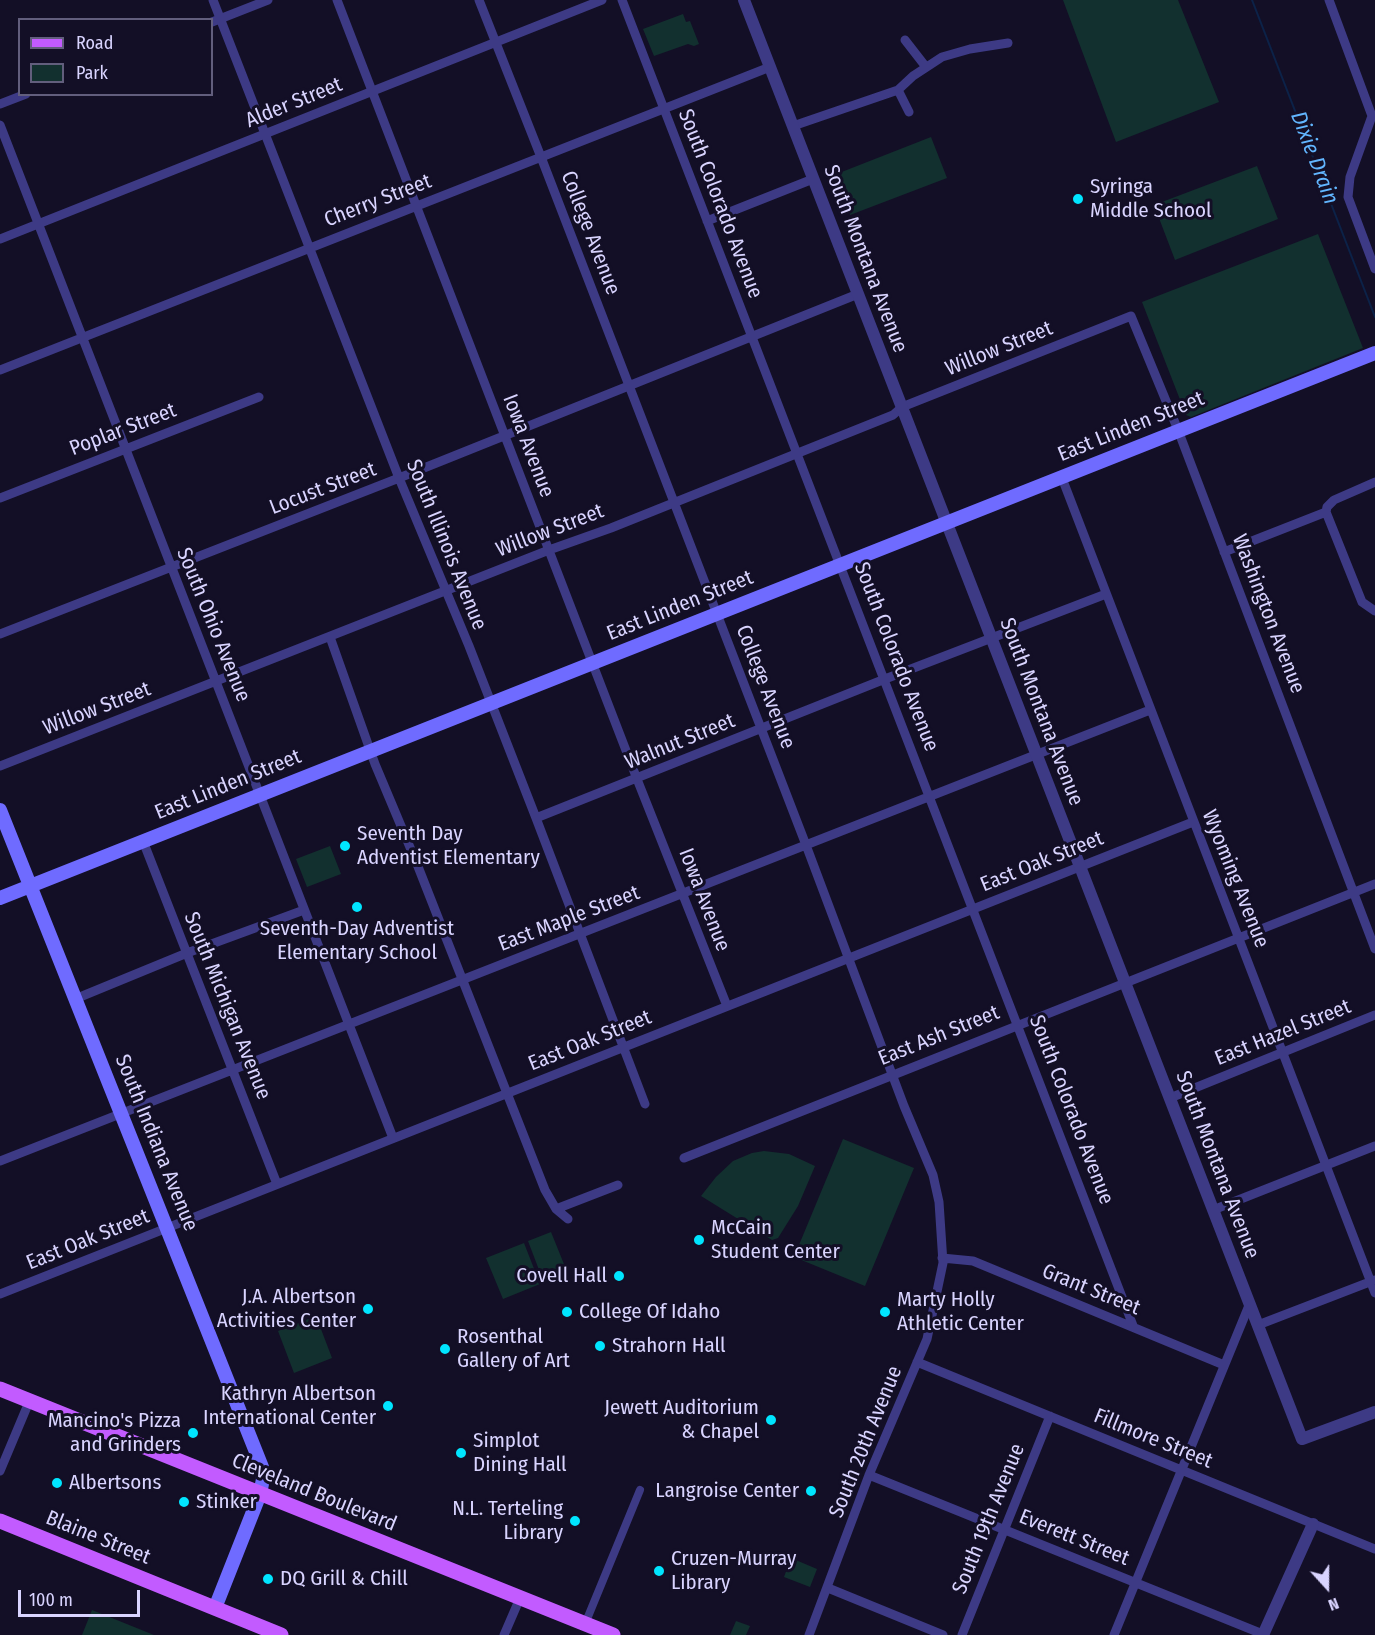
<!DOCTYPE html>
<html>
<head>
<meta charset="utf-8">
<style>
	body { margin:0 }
	#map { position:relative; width:1375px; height:1635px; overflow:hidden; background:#130f26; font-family:"Fira Sans Condensed",sans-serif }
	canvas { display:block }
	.legend { position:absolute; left:18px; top:18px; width:195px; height:78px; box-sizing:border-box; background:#130f26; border:2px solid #625e7d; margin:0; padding:8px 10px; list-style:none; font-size:18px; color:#d9d4ff }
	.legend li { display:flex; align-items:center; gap:12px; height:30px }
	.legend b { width:30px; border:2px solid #625e7d }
	.north { position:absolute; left:1297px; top:1557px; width:60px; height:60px; -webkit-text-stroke:4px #130f26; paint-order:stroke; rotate:159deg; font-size:16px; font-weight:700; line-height:24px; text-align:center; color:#d9d4ff }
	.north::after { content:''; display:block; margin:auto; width:21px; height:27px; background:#d9d4ff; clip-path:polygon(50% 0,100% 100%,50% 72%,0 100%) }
	.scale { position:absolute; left:18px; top:1590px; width:122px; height:27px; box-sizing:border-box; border:3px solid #d9d4ff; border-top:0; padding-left:8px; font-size:18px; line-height:21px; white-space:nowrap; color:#d9d4ff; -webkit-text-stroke:4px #130f26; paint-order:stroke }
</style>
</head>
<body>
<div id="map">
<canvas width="1375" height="1635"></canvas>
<ul class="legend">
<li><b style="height:8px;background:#c25bff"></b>Road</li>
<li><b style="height:16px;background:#12302f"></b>Park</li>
</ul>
<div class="north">N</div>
<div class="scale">100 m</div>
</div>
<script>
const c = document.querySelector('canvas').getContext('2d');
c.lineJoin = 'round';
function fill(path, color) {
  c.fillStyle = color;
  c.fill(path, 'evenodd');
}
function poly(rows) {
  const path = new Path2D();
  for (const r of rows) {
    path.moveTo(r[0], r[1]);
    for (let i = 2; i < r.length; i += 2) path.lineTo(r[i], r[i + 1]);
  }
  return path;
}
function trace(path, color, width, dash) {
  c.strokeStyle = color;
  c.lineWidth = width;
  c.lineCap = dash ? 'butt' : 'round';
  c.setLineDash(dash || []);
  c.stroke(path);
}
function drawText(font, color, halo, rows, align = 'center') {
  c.font = font + ' "Fira Sans Condensed",sans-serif';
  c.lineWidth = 6;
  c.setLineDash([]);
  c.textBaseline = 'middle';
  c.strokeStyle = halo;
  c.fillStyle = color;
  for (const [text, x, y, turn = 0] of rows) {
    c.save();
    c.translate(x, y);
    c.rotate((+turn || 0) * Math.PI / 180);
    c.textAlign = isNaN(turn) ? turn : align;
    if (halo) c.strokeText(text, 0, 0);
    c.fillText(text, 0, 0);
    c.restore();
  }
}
fill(poly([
	[1063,0,1178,0,1219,102,1116,142],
	[683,14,686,22,690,21,699,44,694,46,688,44,654,56,643,29],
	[931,137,947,178,850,215,834,175],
	[1257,166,1278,219,1175,260,1154,205],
	[1318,234,1363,348,1191,417,1186,415,1142,302],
	[330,846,341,874,307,887,296,859],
	[843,1139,914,1168,865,1286,794,1257],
	[764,1151,789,1154,815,1166,798,1206,778,1238,772,1240,701,1196,716,1177,733,1161,752,1153],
	[551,1232,568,1274,544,1283,528,1241],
	[524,1243,540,1284,503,1299,486,1258],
	[316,1316,332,1358,294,1373,278,1331],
	[791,1558,817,1569,810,1587,784,1577],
	[92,1610,154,1635,82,1635],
	[736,1621,750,1626,746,1635,730,1635]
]), '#12302f');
trace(poly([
	[1252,0,1375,317]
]), '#0c2248', 2);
trace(poly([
	[585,1624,640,1490]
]), '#3d3a85', 8);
trace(poly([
	[213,0,399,478,469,646,536,818,645,1104],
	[337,0,637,779,727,1006],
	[479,0,541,157,806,845,904,1106,933,1175,939,1202,943,1263,927,1339,869,1475,809,1635],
	[622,0,1134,1328],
	[1329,0,1372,116,1350,177,1348,197,1375,269],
	[212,22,268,0],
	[905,40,926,67],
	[898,90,909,112],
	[0,104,26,94],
	[0,125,393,1138],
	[793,126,898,90,913,76,942,57,970,49,1008,43],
	[707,221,813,179],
	[0,239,602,0],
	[0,370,770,67],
	[1062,478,1375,1293],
	[1375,482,1334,500,1327,507,1326,512,1362,602,1375,611],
	[0,498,259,397],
	[1224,552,1326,512],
	[0,634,399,478,858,294],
	[330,637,375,764,417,864,545,1190,556,1209,568,1219],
	[0,766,549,550,611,528,893,415,902,407,1131,316,1178,430,1375,949],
	[536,818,885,679,1106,594],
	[143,841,277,1184],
	[75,999,187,953,304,910],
	[1170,1098,1375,1015],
	[684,1158,1375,884],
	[0,1161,1150,710],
	[556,1209,618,1185],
	[1213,1210,1375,1146],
	[942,1258,973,1261,1224,1365],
	[0,1294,1193,822],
	[1258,1325,1375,1280],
	[917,1362,1375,1549],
	[0,1471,29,1402],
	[869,1475,1265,1635],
	[828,1588,943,1635],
	[504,1635,520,1598],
	[962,1635,1050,1416],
	[1114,1635,1250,1303]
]), '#3d3a85', 9);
trace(poly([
	[744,0,1302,1439,1375,1412],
	[1263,1635,1313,1524]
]), '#3d3a85', 12);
trace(poly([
	[0,810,262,1467,263,1479,260,1494,215,1608],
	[0,898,1375,353]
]), '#6f6bff', 14);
trace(poly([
	[0,1389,613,1635],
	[0,1521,281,1635]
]), '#c25bff', 15);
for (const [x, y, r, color] of [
	[1078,199,6,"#00e5ff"],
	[345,846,6,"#00e5ff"],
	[357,907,6,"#00e5ff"],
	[699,1240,6,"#00e5ff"],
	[619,1276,6,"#00e5ff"],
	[368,1309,6,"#00e5ff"],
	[567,1312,6,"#00e5ff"],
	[885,1312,6,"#00e5ff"],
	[600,1346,6,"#00e5ff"],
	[445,1349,6,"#00e5ff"],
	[388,1406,6,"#00e5ff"],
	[771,1420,6,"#00e5ff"],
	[193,1433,6,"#00e5ff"],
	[461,1453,6,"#00e5ff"],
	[57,1483,6,"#00e5ff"],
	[811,1491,6,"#00e5ff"],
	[184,1502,6,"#00e5ff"],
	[575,1521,6,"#00e5ff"],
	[659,1571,6,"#00e5ff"],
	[268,1579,6,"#00e5ff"]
]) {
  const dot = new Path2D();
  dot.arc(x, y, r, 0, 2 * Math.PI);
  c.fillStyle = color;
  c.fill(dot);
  trace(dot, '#130f26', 2);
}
drawText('21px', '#d9d4ff', '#130f26', [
	["Alder Street",294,103,-22],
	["Cherry Street",378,201,-21],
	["South Colorado Avenue",720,204,69],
	["College Avenue",590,233,69],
	["South Montana Avenue",865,259,69],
	["Willow Street",999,349,-22],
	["East Linden Street",1131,427,-22],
	["Poplar Street",123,430,-21],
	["Iowa Avenue",528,446,69],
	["Locust Street",323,489,-21],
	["Willow Street",550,531,-21],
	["South Illinois Avenue",446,545,68],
	["East Linden Street",680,606,-22],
	["Washington Avenue",1268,614,69],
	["South Ohio Avenue",213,625,68],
	["South Colorado Avenue",896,657,69],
	["College Avenue",765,687,69],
	["Willow Street",97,709,-21],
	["South Montana Avenue",1041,712,69],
	["Walnut Street",680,742,-22],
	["East Linden Street",228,785,-22],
	["East Oak Street",1042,862,-22],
	["Wyoming Avenue",1235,879,68],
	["Iowa Avenue",704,900,69],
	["East Maple Street",569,919,-21],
	["South Michigan Avenue",227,1006,68],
	["East Hazel Street",1283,1033,-22],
	["East Ash Street",939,1036,-22],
	["East Oak Street",590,1041,-22],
	["South Colorado Avenue",1071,1110,69],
	["South Indiana Avenue",156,1143,68],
	["South Montana Avenue",1217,1165,69],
	["East Oak Street",88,1240,-22],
	["Grant Street",1091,1290,22],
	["Fillmore Street",1153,1439,22],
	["South 20th Avenue",866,1442,-68],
	["Cleveland Boulevard",314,1493,22],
	["South 19th Avenue",989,1519,-68],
	["Blaine Street",98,1538,22],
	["Everett Street",1074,1538,22]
]);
drawText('21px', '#d9d4ff', '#130f26', [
	["Syringa",1090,187],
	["Middle School",1090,211],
	["Seventh Day",357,834],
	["Adventist Elementary",357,858],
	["Seventh-Day Adventist",357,929,"center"],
	["Elementary School",357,953,"center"],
	["McCain",711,1228],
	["Student Center",711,1252],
	["Covell Hall",607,1276,"right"],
	["J.A. Albertson",356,1297,"right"],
	["Activities Center",356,1321,"right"],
	["Marty Holly",897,1300],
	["Athletic Center",897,1324],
	["College Of Idaho",579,1312],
	["Rosenthal",457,1337],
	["Gallery of Art",457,1361],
	["Strahorn Hall",612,1346],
	["Kathryn Albertson",376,1394,"right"],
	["International Center",376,1418,"right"],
	["Jewett Auditorium",759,1408,"right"],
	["& Chapel",759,1432,"right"],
	["Mancino's Pizza",181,1421,"right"],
	["and Grinders",181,1445,"right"],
	["Simplot",473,1441],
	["Dining Hall",473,1465],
	["Albertsons",69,1483],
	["Langroise Center",799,1491,"right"],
	["Stinker",196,1502],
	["N.L. Terteling",563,1509,"right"],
	["Library",563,1533,"right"],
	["Cruzen-Murray",671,1559],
	["Library",671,1583],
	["DQ Grill & Chill",280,1579]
], 'left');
drawText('italic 22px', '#62b6ff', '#130f26', [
	["Dixie Drain",1314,158,69]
]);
</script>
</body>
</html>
